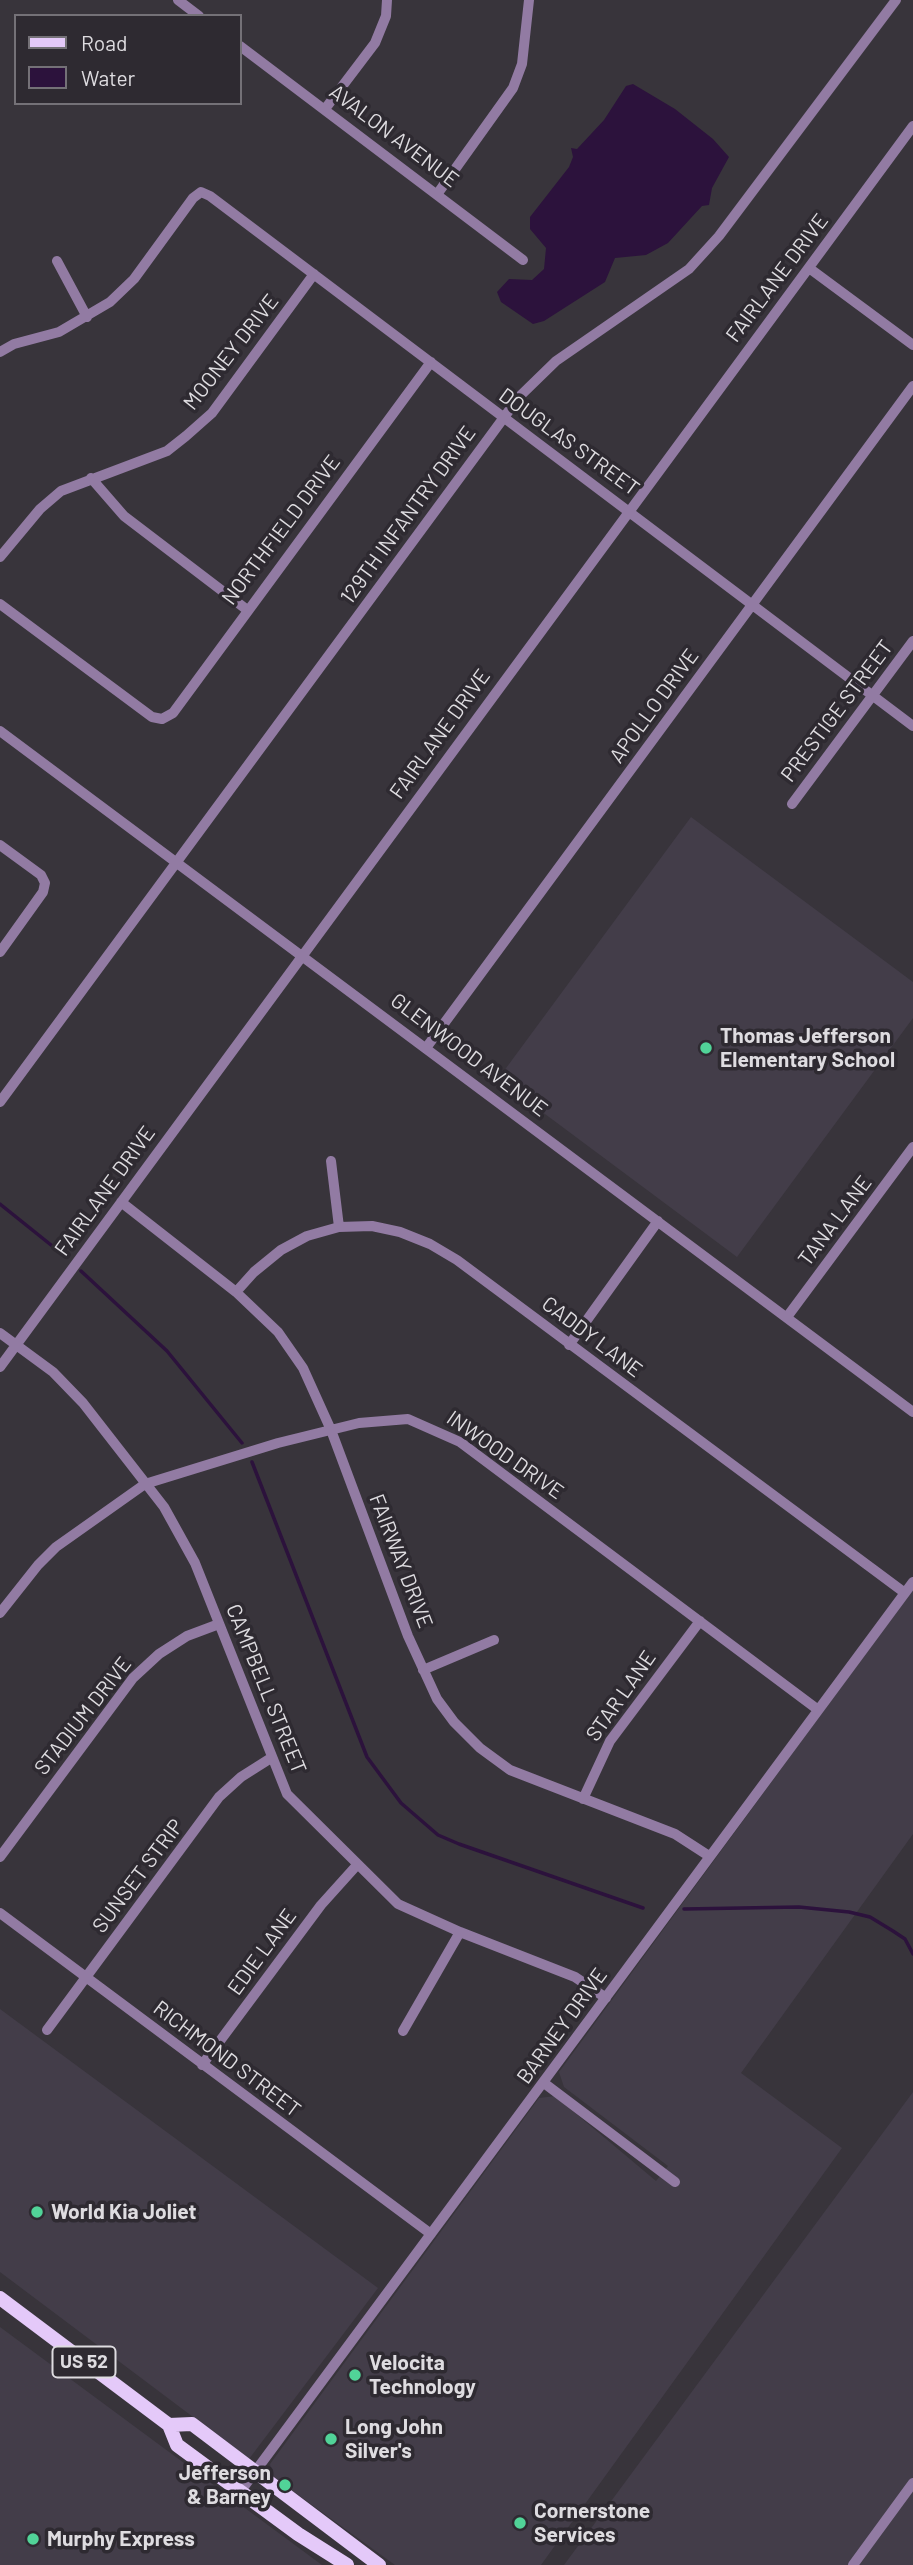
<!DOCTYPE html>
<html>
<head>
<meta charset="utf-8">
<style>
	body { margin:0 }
	#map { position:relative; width:913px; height:2565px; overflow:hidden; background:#38343b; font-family:Barlow,sans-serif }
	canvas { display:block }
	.legend { position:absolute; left:14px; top:14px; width:228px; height:91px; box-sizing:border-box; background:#2e2a31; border:2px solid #747177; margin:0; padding:9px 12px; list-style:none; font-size:21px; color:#dedce0 }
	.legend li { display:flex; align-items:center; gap:14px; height:35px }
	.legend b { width:35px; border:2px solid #747177 }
</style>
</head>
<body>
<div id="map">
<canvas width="913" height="2565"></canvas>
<ul class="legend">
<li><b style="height:9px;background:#e4c9f9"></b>Road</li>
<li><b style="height:19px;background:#2c123c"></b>Water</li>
</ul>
</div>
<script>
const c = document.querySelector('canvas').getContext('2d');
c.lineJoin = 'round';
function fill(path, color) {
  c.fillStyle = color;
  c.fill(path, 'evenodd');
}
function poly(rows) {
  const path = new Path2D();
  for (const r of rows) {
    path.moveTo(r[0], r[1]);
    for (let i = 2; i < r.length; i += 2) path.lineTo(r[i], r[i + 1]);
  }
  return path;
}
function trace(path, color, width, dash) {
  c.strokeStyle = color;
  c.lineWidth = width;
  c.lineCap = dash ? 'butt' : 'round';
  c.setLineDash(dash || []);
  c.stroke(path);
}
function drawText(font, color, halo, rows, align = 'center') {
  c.font = font + ' Barlow,sans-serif';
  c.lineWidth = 7;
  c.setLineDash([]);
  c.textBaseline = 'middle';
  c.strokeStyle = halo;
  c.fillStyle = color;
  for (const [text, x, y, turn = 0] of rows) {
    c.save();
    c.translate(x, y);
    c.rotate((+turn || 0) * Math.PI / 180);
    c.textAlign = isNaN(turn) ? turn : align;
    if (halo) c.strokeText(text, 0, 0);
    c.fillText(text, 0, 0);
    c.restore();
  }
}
fill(poly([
	[691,817,913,982,913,1018,737,1257,498,1079],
	[913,1589,913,1834,741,2073,842,2148,541,2565,395,2565,272,2476,270,2464,539,2098,555,2096,656,2181,668,2166,564,2087,559,2072],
	[0,2009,378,2288,249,2459,0,2272],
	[913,2092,913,2565,564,2565],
	[0,2327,322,2565,0,2565]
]), '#433d49');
fill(poly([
	[633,84,675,109,713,139,729,157,712,188,709,205,702,206,668,243,646,255,615,258,605,282,544,321,533,324,501,302,497,292,509,279,532,280,544,269,546,248,530,229,530,217,569,167,573,157,571,148,577,149,604,120,626,86]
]), '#2c123c');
trace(poly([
	[0,1204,66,1257],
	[81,1271,167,1351,242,1443],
	[252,1462,367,1757,401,1803,438,1835,459,1844,643,1908],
	[684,1909,799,1907,849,1912,870,1917,893,1931,905,1939,913,1954]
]), '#2c123c', 3.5);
trace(poly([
	[178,0,199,16],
	[240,46,523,260],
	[325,109,375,43,386,16,387,0],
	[438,193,513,88,522,64,529,0],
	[57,261,87,317],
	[809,268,913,345],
	[0,352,14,344,59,332,110,302,134,279,193,198,201,192,210,196,913,726],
	[91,478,124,516,246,609],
	[0,557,40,509,61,491,167,451,186,436,212,413,314,274],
	[0,604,152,717,162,719,173,713,431,362],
	[0,731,913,1412],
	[792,804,913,641],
	[0,845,41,875,45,883,43,892,0,952],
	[426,1048,913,386],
	[0,1102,519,397,556,361,689,269,719,236,896,0],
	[331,1161,339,1227],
	[121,1202,236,1292,278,1332,303,1368,331,1430,408,1636,437,1699,454,1722,480,1748,510,1770,675,1834,709,1856],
	[236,1292,254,1272,281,1250,307,1236,339,1227,372,1226,400,1232,430,1244,457,1260,905,1593],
	[787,1317,913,1147],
	[0,1333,53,1372,83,1403,164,1507,195,1563,287,1794,398,1904,460,1932,575,1977,606,1998],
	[569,1345,658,1221],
	[0,1367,913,126],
	[0,1613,38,1565,56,1547,145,1484,278,1443,359,1423,408,1419,460,1442,817,1709],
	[423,1670,494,1640],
	[583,1799,610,1741,700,1621],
	[0,1857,133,1678,159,1654,187,1636,219,1624],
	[0,1913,431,2234],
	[47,2030,219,1797,241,1777,271,1758],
	[403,2031,460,1932],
	[202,2065,321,1905,357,1865],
	[544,2083,675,2182],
	[240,2492,913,1582],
	[853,2565,913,2483]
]), '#927ba3', 10);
trace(poly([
	[0,2298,169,2425,177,2445,298,2534,347,2565],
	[169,2425,192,2424,379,2565]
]), '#e4c9f9', 14);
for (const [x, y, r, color] of [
	[706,1048,7,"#51d398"],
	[37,2212,7,"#51d398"],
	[355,2375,7,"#51d398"],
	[331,2439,7,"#51d398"],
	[285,2485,7,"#51d398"],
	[520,2523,7,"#51d398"],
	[33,2539,7,"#51d398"]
]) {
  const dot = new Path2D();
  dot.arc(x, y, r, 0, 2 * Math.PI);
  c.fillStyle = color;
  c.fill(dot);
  trace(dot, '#2e2a31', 2.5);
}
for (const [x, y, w] of [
	[84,2362,63]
]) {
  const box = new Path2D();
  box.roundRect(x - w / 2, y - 15.5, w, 31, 5);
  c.fillStyle = '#2e2a31';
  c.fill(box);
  trace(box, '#dedce0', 2);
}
drawText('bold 19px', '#dedce0', null, [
	["US 52",84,2362]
]);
drawText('21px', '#dedce0', '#2e2a31', [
	["AVALON AVENUE",394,136,37],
	["FAIRLANE DRIVE",777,278,-53],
	["MOONEY DRIVE",231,352,-52],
	["DOUGLAS STREET",569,442,36],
	["129TH INFANTRY DRIVE",408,515,-54],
	["NORTHFIELD DRIVE",281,530,-53],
	["APOLLO DRIVE",654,706,-54],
	["PRESTIGE STREET",837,711,-53],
	["FAIRLANE DRIVE",440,734,-54],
	["GLENWOOD AVENUE",469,1055,37],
	["FAIRLANE DRIVE",105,1191,-54],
	["TANA LANE",835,1221,-53],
	["CADDY LANE",592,1337,37],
	["INWOOD DRIVE",505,1455,35],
	["FAIRWAY DRIVE",401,1561,69],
	["CAMPBELL STREET",266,1689,68],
	["STAR LANE",621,1696,-55],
	["STADIUM DRIVE",83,1716,-52],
	["SUNSET STRIP",138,1876,-53],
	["EDIE LANE",262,1952,-54],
	["BARNEY DRIVE",562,2026,-54],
	["RICHMOND STREET",227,2059,37]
]);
drawText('bold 21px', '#dedce0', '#2e2a31', [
	["Thomas Jefferson",720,1036],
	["Elementary School",720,1060],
	["World Kia Joliet",51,2212],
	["Velocita",369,2363],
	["Technology",369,2387],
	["Long John",345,2427],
	["Silver's",345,2451],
	["Jefferson",271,2473,"right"],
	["& Barney",271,2497,"right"],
	["Cornerstone",534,2511],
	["Services",534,2535],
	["Murphy Express",47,2539]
], 'left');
</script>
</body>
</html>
